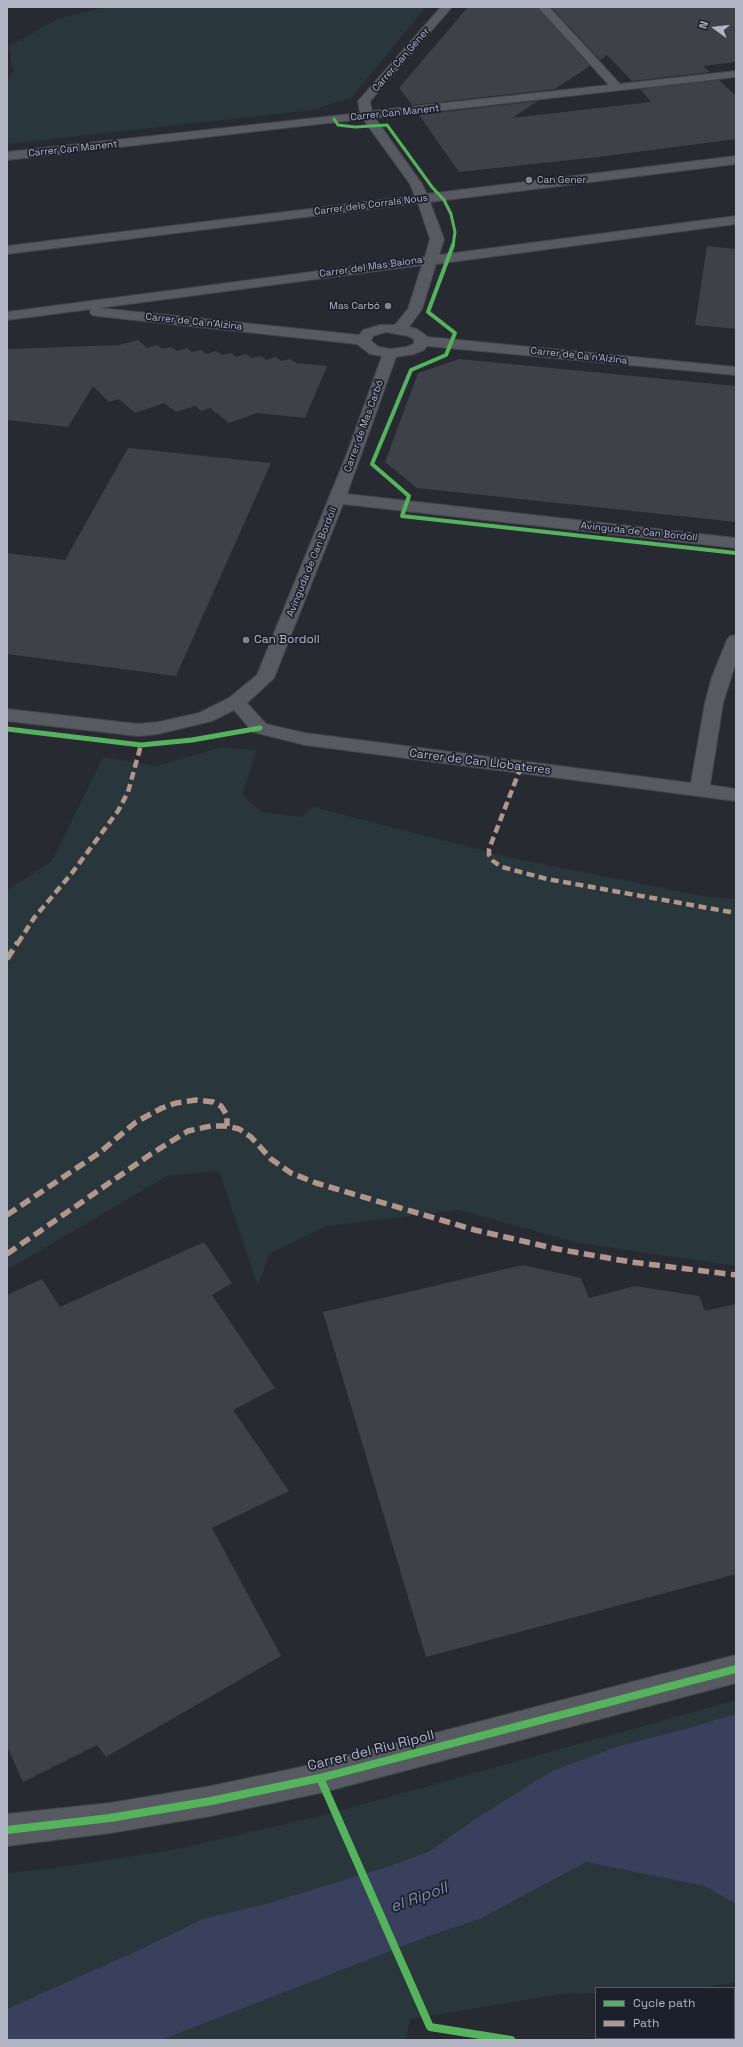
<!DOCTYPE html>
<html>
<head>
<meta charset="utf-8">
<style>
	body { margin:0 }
	#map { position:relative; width:743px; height:2047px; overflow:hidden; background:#282a32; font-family:"Space Grotesk",sans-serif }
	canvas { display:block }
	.frame { position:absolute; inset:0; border:8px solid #b1b5c4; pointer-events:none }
	.legend { position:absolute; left:595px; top:1987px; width:140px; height:52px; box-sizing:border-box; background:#1c202c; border:1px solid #585c69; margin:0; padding:5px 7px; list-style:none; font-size:12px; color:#b1b5c4 }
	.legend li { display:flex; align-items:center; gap:8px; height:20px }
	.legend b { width:20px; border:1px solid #585c69 }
	.north { position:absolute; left:695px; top:8px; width:40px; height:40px; -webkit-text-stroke:3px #1c202c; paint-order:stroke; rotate:285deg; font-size:11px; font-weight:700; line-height:16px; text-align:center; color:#b1b5c4 }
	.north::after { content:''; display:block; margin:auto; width:14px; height:18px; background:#b1b5c4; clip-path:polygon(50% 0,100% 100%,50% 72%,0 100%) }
</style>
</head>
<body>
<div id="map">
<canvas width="743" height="2047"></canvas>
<div class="frame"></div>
<ul class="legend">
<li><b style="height:5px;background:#56b35d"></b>Cycle path</li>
<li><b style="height:5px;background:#b2968c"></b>Path</li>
</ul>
<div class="north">N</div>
</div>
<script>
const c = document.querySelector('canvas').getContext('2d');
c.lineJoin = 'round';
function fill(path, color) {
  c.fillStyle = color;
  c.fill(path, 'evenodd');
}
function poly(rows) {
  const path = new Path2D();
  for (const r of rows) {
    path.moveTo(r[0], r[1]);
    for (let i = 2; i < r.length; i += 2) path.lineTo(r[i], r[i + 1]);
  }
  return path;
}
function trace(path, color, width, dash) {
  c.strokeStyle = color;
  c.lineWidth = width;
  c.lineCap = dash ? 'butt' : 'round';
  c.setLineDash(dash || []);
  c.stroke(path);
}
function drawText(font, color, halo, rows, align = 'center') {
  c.font = font + ' "Space Grotesk",sans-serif';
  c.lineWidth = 3.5;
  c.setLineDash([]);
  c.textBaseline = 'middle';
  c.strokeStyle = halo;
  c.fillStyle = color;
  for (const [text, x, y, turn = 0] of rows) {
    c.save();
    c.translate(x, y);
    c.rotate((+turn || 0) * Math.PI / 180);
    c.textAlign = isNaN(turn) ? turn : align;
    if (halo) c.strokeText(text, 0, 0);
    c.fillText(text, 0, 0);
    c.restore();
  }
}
fill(poly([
	[107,7,426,7,351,98,312,110,7,144,7,80,13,72,9,46,58,19],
	[221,747,257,750,242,794,261,812,301,817,313,807,512,858,708,897,736,899,736,1266,579,1243,459,1210,327,1226,270,1253,258,1286,219,1171,167,1176,7,1270,7,890,52,861,103,757,157,766],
	[736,1700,736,1982,701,1988,596,1988,596,1993,561,1994,410,2019,406,2040,7,2040,7,1873,63,1867,178,1849,328,1814],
	[734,2016,736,2016,736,2040,588,2040,596,2037,734,2038]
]), '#29363b');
fill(poly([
	[736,1714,736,1904,705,1886,586,1862,480,1919,429,1936,161,2040,7,2040,7,2009,139,1950,203,1919,269,1903,393,1865,430,1851,478,1817,552,1771,619,1746,696,1726]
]), '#38405b');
fill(poly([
	[468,7,537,7,590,66,555,89,412,105,399,88],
	[551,7,736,7,736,62,703,66,710,72,632,81,607,55,600,60],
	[719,80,736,96,736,139,598,157,459,172,419,115,538,101,512,118,651,102,640,89],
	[707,246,736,249,736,329,695,325],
	[138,340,147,348,157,345,162,349,171,347,177,351,187,348,192,352,201,350,207,354,216,351,222,355,231,353,236,357,246,354,252,358,261,356,266,360,276,357,281,361,290,359,296,363,327,366,305,418,257,413,229,423,210,408,201,411,195,406,176,412,164,403,135,413,119,399,109,402,93,386,68,427,7,420,7,349,119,345],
	[459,359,736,386,736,522,417,488,385,462,418,373],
	[128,448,271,463,176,676,7,654,7,553,65,560],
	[204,1242,232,1283,212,1295,275,1388,233,1410,289,1491,212,1528,281,1656,106,1757,97,1745,23,1782,7,1746,7,1295,42,1279,60,1307],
	[523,1265,581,1278,589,1298,635,1286,699,1296,705,1311,736,1304,736,1574,426,1657,323,1312]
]), '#3f4148');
const minor = poly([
	[441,7,452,7,370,101,372,111,609,85,538,7,549,7,620,84,736,71,736,77,375,118,422,184,427,194,736,156,736,164,430,202,444,239,439,255,736,216,736,224,436,264,422,309,409,327,417,329,428,337,736,367,736,375,427,346,424,350,414,354,396,357,347,494,736,538,736,548,343,504,274,678,247,703,266,724,305,733,691,783,705,703,712,677,727,640,730,636,736,635,736,662,723,703,710,785,736,789,736,801,305,745,253,732,234,710,212,721,158,734,138,736,7,721,7,709,138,724,158,722,199,713,229,698,257,675,346,456,382,356,370,354,357,344,97,316,92,315,90,312,92,309,7,320,7,312,425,257,430,239,418,203,7,254,7,246,415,196,410,184,363,119,7,160,7,152,360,113,358,101,360,99,441,7],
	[422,265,408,309,395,325,380,325,363,330,359,335,99,308,422,265],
	[386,332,408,336,414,339,414,344,406,347,390,349,379,347,371,341,373,336,386,332],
	[736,1655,736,1683,320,1793,211,1816,110,1833,7,1846,7,1814,110,1803,211,1786,320,1763,736,1655]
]);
trace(minor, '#44454b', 2);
fill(minor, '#585a61');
trace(poly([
	[521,767,489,849,489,855,493,861,502,867,547,879,736,913],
	[18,943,34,918,72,873,118,811,128,792,141,745]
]), '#b2968c', 4.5, [8, 4.5]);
trace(poly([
	[7,959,18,942],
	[7,1215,99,1153,136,1122,162,1108,176,1103,196,1100,213,1102,221,1106,227,1115,227,1126],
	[7,1254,151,1154,188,1131,211,1126,227,1126,239,1129,251,1137,271,1159,291,1173,316,1183,475,1230,557,1249,631,1262,736,1275]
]), '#b2968c', 5.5, [11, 5.5]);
trace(poly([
	[334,119,338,125,355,127,387,125,432,187,444,200,451,214,455,232,453,246]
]), '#56b35d', 3);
trace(poly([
	[453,245,428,312,455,333,446,355,411,370,372,464,409,496,402,516,736,553]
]), '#56b35d', 4);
trace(poly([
	[7,729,141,745,192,740,260,728]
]), '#56b35d', 5);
trace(poly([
	[320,1778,430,2027,511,2040],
	[7,1830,110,1818,211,1801,320,1778,736,1669]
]), '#56b35d', 8);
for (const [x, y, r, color] of [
	[529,180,4,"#818491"],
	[388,306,4,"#818491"],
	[246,640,4,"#818491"]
]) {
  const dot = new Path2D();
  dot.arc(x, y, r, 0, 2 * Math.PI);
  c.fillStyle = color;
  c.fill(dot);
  trace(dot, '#1c202c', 1.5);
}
drawText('10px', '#b1b5c4', '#1c202c', [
	["Carrer Can Gener",401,60,-49],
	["Carrer Can Manent",395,113,-6],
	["Carrer Can Manent",73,149,-6],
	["Carrer dels Corrals Nous",371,205,-7],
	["Carrer del Mas Baiona",371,267,-8],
	["Carrer de Ca n'Alzina",194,322,6],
	["Carrer de Ca n'Alzina",579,356,6],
	["Carrer de Mas Carbó",364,426,-70],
	["Avinguda de Can Bordoll",639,532,6],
	["Avinguda de Can Bordoll",312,562,-68]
]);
drawText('10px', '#b1b5c4', '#1c202c', [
	["Can Gener",537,180],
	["Mas Carbó",380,306,"right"]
], 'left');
drawText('12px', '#b1b5c4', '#1c202c', [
	["Can Bordoll",254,640]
], 'left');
drawText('12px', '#b1b5c4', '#1c202c', [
	["Carrer de Can Llobateres",480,762,7]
]);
drawText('14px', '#b1b5c4', '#1c202c', [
	["Carrer del Riu Ripoll",371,1751,-14]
]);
drawText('italic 16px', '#7c86aa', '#1c202c', [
	["el Ripoll",419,1898,-20]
]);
</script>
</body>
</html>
